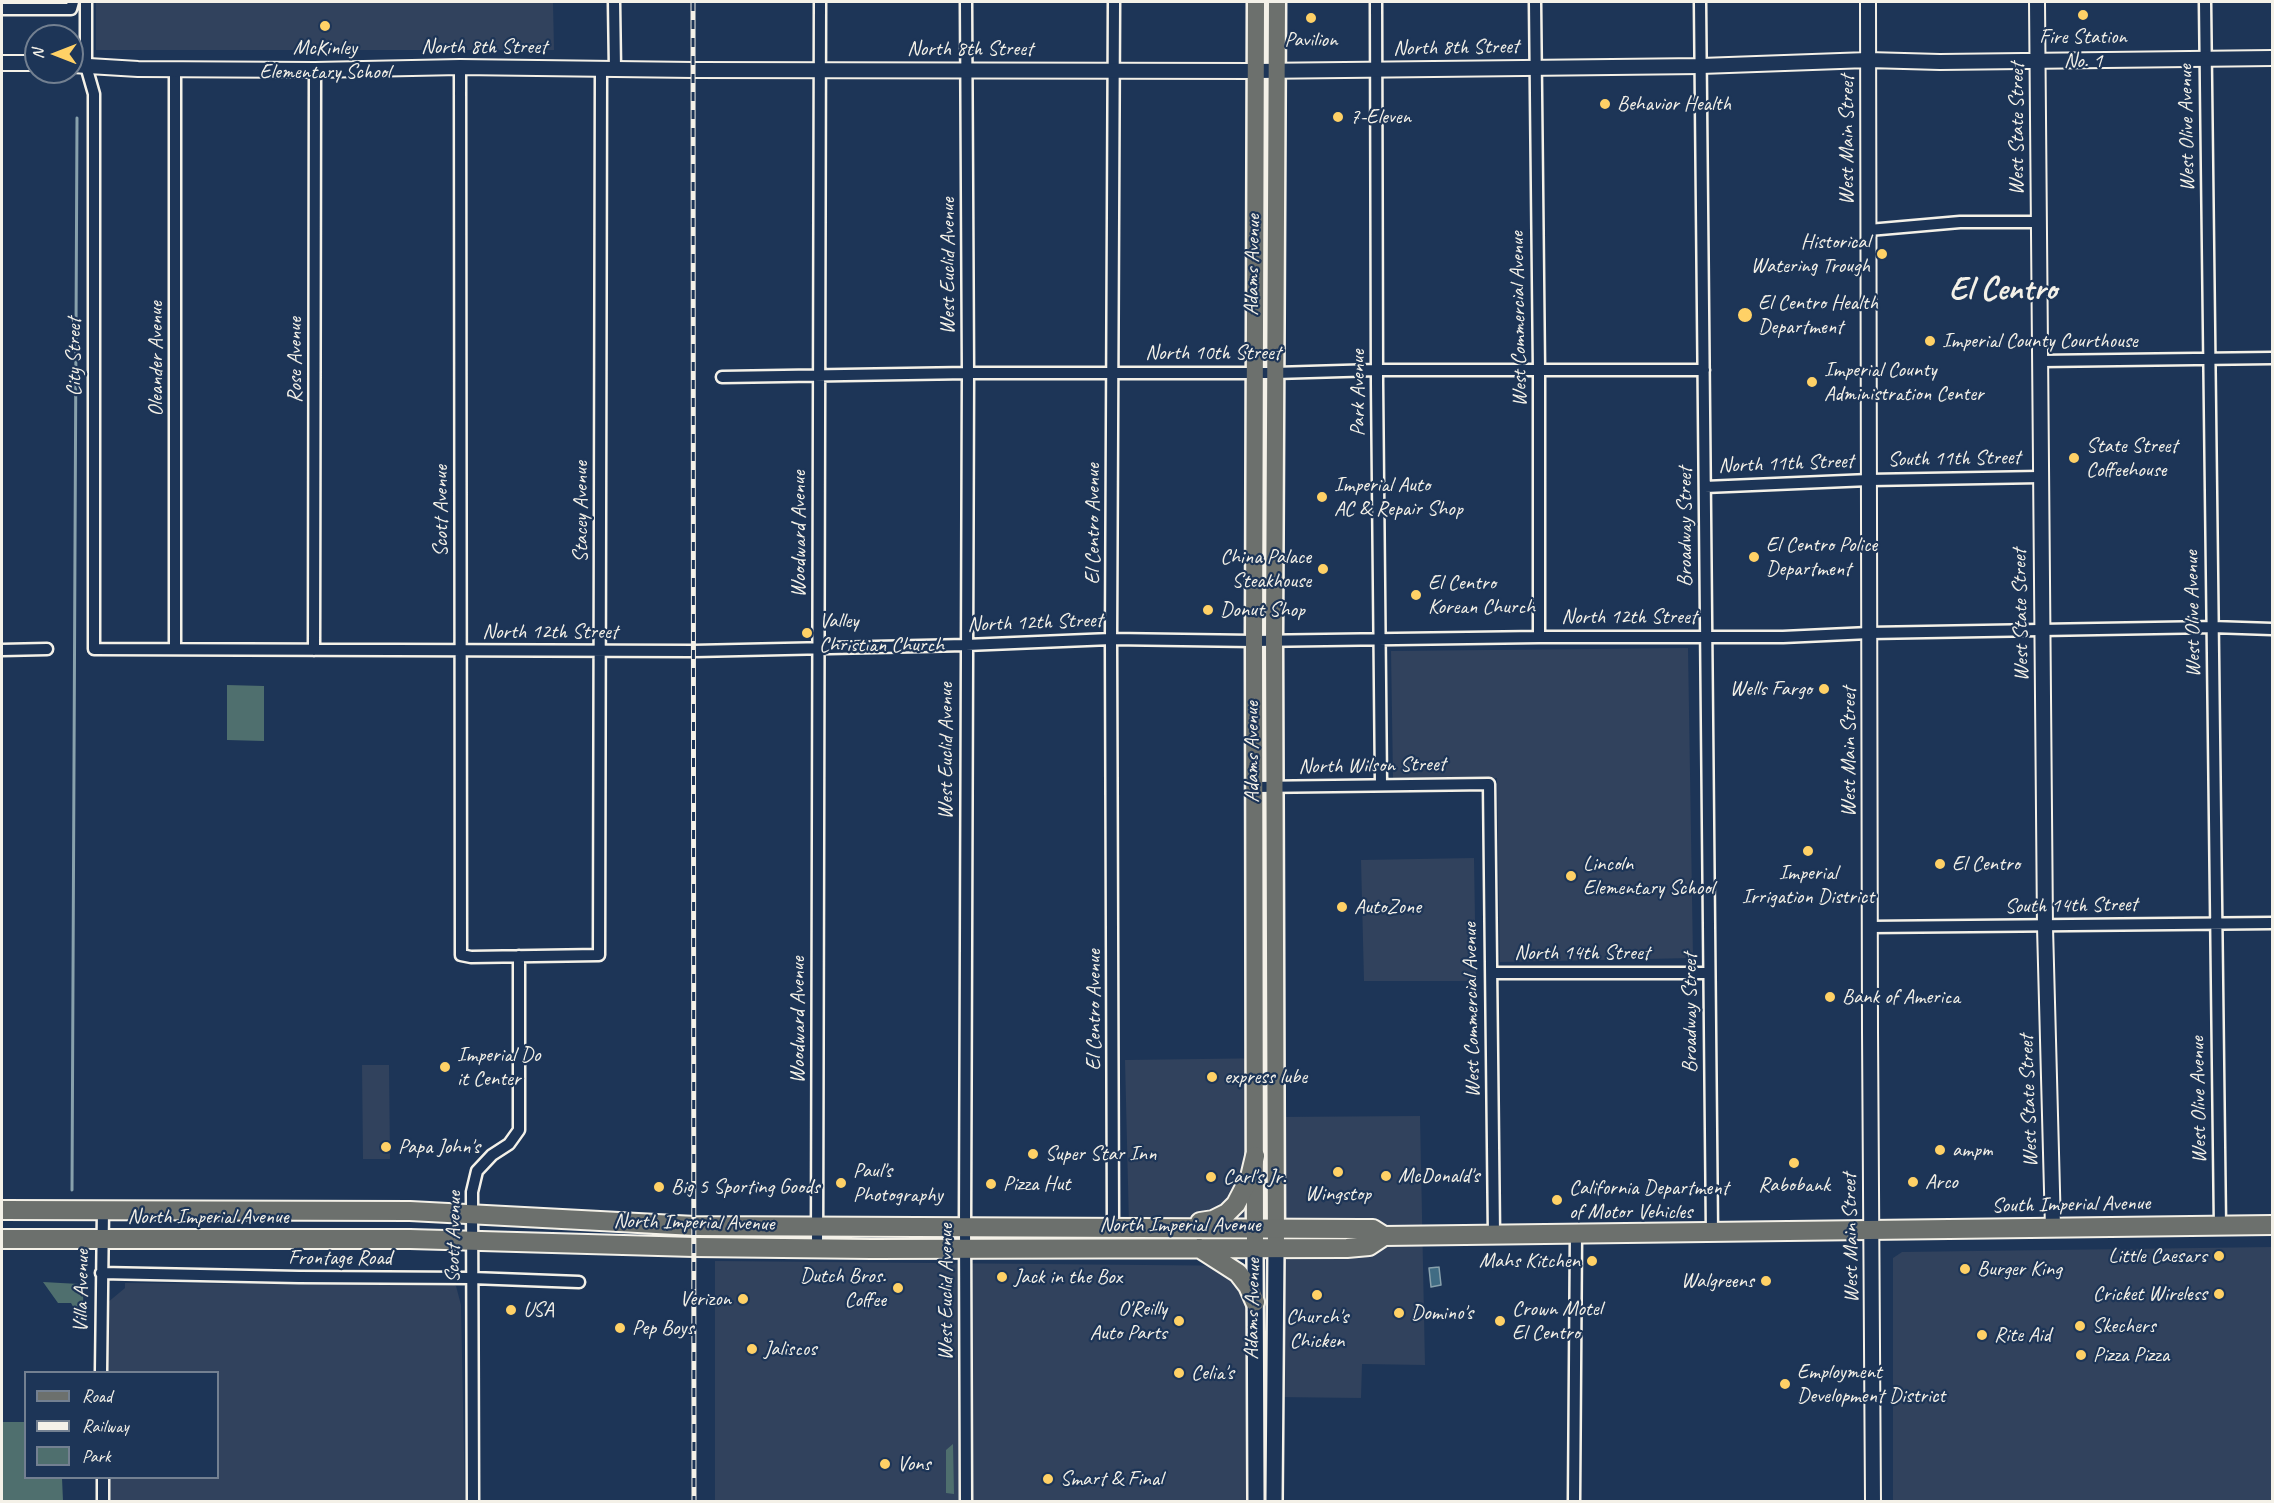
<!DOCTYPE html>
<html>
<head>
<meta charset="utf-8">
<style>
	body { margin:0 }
	#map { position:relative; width:2274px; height:1503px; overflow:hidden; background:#1d3557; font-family:Caveat,sans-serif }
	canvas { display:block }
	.frame { position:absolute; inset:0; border:3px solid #f4f1e8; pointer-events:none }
	.legend { position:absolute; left:24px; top:1371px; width:195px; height:108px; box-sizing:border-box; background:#1d3557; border:2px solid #738091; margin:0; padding:8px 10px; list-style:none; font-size:18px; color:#f4f1e8 }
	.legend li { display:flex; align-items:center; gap:12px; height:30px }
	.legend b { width:30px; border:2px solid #738091 }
	.north { position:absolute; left:24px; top:24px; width:60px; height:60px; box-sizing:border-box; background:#1d3557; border:2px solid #738091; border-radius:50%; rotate:270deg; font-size:16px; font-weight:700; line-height:24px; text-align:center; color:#f4f1e8 }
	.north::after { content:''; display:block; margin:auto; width:21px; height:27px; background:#ffd166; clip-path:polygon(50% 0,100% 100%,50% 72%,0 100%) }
</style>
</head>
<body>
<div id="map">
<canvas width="2274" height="1503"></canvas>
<div class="frame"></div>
<ul class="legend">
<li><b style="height:8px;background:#6c706d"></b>Road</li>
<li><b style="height:8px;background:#f4f1e8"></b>Railway</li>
<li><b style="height:16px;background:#4f6f6e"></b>Park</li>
</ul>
<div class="north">N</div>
</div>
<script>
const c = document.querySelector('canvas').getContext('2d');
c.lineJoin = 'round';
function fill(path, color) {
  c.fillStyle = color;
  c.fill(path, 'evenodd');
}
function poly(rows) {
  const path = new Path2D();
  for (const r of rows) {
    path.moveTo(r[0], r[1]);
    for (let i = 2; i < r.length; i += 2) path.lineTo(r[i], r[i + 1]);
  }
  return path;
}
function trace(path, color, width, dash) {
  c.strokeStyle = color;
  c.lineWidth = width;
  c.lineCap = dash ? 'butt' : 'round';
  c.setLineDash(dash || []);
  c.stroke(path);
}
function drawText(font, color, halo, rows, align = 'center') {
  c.font = font + ' Caveat,sans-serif';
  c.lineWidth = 4.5;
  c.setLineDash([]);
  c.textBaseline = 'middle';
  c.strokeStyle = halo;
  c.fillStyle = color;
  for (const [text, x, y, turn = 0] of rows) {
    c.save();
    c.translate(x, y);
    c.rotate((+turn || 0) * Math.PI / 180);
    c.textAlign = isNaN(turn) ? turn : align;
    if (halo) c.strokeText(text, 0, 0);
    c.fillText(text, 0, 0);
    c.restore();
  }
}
fill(poly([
	[96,2,553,2,554,50,96,50],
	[1688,648,1693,958,1500,962,1497,778,1393,779,1391,651],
	[1474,858,1476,981,1364,981,1361,860],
	[1276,1058,1277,1117,1420,1116,1425,1365,1362,1364,1361,1398,1274,1397,1276,1228,1129,1226,1125,1060],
	[362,1065,389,1065,390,1159,363,1159],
	[2272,1247,2272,1501,1893,1501,1893,1258,1902,1252],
	[715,1261,1255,1266,1256,1501,715,1502],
	[445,1280,456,1286,461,1305,465,1501,104,1501,104,1478,218,1478,218,1372,101,1372,101,1308,125,1288,125,1283,290,1284]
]), '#31425d');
fill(poly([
	[227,685,264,686,264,741,227,740],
	[43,1282,79,1284,83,1291,84,1325,71,1303,58,1303],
	[2,1422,25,1422,26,1478,62,1478,63,1501,2,1501],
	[953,1444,954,1494,946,1493,946,1450]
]), '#4f6f6e');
const water = poly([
	[1439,1267,1441,1285,1431,1287,1429,1268,1439,1267]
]);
fill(water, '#406c84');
trace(water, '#88a1ac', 1.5);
trace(poly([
	[72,1190,77,118]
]), '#88a1ac', 3);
const minor = poly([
	[86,2,86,66,94,94,94,649,694,651,966,645,1111,639,1254,641,1539,637,1783,637,1869,633,2212,627,2272,629],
	[614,2,615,69],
	[966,2,968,373,965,1226,966,1502],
	[1376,2,1377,383,1381,784],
	[1535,2,1539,370,1539,637],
	[1700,2,1712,1232],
	[2205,2,2220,1225],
	[2,9,71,9,73,2],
	[460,67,461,955,471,957,599,955,601,69],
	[175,69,175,648],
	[1869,230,1960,222,2038,222],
	[2041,361,2272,358],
	[722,377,968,373,1275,373,1377,370,1704,370],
	[1705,487,1869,480,2040,477],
	[2,650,47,649],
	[314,650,315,70],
	[1256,787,1489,784,1494,1235],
	[1870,927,2272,923],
	[1492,973,1709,973],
	[1113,1226,1111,639,1114,2],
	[817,1247,820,2],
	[101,1273,299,1277,472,1278,579,1282],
	[101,1372,103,1210],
	[103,1478,103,1502],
	[473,1502,472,1192,477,1171,492,1155,509,1144,519,1130,519,956],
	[1574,1502,1576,1234]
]);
const tertiary = poly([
	[1868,2,1870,1032,1873,1502],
	[2037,2,2045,927,2053,1228],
	[2,63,36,63],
	[72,65,138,69,315,70,460,67,693,70,1256,71,1701,66,1868,60,1940,62,2272,58]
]);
const secondary = poly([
	[1255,1248,1256,1502],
	[1274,1502,1276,1248]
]);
const primary = poly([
	[1255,1248,1254,641,1256,2],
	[1276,1248,1274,640,1277,2]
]);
const trunk = poly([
	[2,1210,410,1211,695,1226,1361,1229,1373,1229,1384,1236],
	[1200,1222,1213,1220,1227,1213,1236,1204,1250,1177,1255,1156],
	[2,1239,410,1239,694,1247,871,1249,1347,1248,1369,1246,1384,1236,2272,1225],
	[1199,1248,1238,1273,1248,1286,1255,1302]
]);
trace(minor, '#f4f1e8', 15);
trace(tertiary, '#f4f1e8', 18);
trace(secondary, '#f4f1e8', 20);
trace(primary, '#f4f1e8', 21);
trace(trunk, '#f4f1e8', 22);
trace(minor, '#1d3557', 10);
trace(tertiary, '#1d3557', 14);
trace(secondary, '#1d3557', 15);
trace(primary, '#6c706d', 16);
trace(trunk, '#6c706d', 18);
const rail = poly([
	[693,2,694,1502]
]);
trace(rail, '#f4f1e8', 5);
trace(rail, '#1d3557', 3, [9]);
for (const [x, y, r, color] of [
	[2083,15,6,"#ffd166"],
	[1311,18,6,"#ffd166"],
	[325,26,6,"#ffd166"],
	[1605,104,6,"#ffd166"],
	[1338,117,6,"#ffd166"],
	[1882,254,6,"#ffd166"],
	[1745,315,8,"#ffd166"],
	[1930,341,6,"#ffd166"],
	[1812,382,6,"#ffd166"],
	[2074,458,6,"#ffd166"],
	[1322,497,6,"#ffd166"],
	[1754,557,6,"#ffd166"],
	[1323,569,6,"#ffd166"],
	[1416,595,6,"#ffd166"],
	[1208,610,6,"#ffd166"],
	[807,633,6,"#ffd166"],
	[1824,689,6,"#ffd166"],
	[1808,851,6,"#ffd166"],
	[1940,864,6,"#ffd166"],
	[1571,876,6,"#ffd166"],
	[1342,907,6,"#ffd166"],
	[1830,997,6,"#ffd166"],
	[445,1067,6,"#ffd166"],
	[1212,1077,6,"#ffd166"],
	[386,1147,6,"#ffd166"],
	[1940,1150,6,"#ffd166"],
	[1033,1154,6,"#ffd166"],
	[1794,1163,6,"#ffd166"],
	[1338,1172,6,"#ffd166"],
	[1386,1176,6,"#ffd166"],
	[1211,1177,6,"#ffd166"],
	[1913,1182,6,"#ffd166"],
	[841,1183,6,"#ffd166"],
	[991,1184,6,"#ffd166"],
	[659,1187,6,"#ffd166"],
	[1557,1200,6,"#ffd166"],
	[2219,1256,6,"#ffd166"],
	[1592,1261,6,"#ffd166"],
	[1965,1269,6,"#ffd166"],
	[1002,1277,6,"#ffd166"],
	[1766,1281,6,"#ffd166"],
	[898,1288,6,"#ffd166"],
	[2219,1294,6,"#ffd166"],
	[1317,1295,6,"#ffd166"],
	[743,1299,6,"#ffd166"],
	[511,1310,6,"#ffd166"],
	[1399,1313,6,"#ffd166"],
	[1179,1321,6,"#ffd166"],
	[1500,1321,6,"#ffd166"],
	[2080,1326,6,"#ffd166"],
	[620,1328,6,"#ffd166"],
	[1982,1335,6,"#ffd166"],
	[752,1349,6,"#ffd166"],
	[2081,1355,6,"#ffd166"],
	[1179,1373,6,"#ffd166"],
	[1785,1384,6,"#ffd166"],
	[885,1464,6,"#ffd166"],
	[1048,1479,6,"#ffd166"]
]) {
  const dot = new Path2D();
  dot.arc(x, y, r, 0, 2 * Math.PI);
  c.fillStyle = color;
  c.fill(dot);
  trace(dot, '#1d3557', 2);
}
drawText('21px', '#f4f1e8', '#1d3557', [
	["Fire Station",2083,37,"center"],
	["No. 1",2083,61,"center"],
	["Pavilion",1311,40,"center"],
	["McKinley",325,48,"center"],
	["Elementary School",325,72,"center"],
	["Behavior Health",1617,104],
	["7-Eleven",1350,117],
	["Historical",1870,242,"right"],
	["Watering Trough",1870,266,"right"],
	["El Centro Health",1758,303],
	["Department",1758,327],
	["Imperial County Courthouse",1942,341],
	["Imperial County",1824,370],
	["Administration Center",1824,394],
	["State Street",2086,446],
	["Coffeehouse",2086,470],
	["Imperial Auto",1334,485],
	["AC & Repair Shop",1334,509],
	["El Centro Police",1766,545],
	["Department",1766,569],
	["China Palace",1311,557,"right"],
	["Steakhouse",1311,581,"right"],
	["El Centro",1428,583],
	["Korean Church",1428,607],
	["Donut Shop",1220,610],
	["Valley",819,621],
	["Christian Church",819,645],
	["Wells Fargo",1812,689,"right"],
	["Lincoln",1583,864],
	["Elementary School",1583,888],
	["El Centro",1952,864],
	["Imperial",1808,873,"center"],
	["Irrigation District",1808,897,"center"],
	["AutoZone",1354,907],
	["Bank of America",1842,997],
	["Imperial Do",457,1055],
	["it Center",457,1079],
	["express lube",1224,1077],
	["Papa John's",398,1147],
	["ampm",1952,1150],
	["Super Star Inn",1045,1154],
	["Paul's",853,1171],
	["Photography",853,1195],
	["McDonald's",1398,1176],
	["Carl's Jr.",1223,1177],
	["Arco",1925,1182],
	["Pizza Hut",1003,1184],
	["Rabobank",1794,1185,"center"],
	["Big 5 Sporting Goods",671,1187],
	["California Department",1569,1188],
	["of Motor Vehicles",1569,1212],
	["Wingstop",1338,1194,"center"],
	["Little Caesars",2207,1256,"right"],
	["Mahs Kitchen",1580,1261,"right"],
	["Burger King",1977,1269],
	["Dutch Bros.",886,1276,"right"],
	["Coffee",886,1300,"right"],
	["Jack in the Box",1014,1277],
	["Walgreens",1754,1281,"right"],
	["Cricket Wireless",2207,1294,"right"],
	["Verizon",731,1299,"right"],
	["O'Reilly",1167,1309,"right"],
	["Auto Parts",1167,1333,"right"],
	["Crown Motel",1512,1309],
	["El Centro",1512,1333],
	["USA",523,1310],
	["Domino's",1411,1313],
	["Church's",1317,1317,"center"],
	["Chicken",1317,1341,"center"],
	["Skechers",2092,1326],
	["Pep Boys",632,1328],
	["Rite Aid",1994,1335],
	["Jaliscos",764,1349],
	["Pizza Pizza",2093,1355],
	["Employment",1797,1372],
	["Development District",1797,1396],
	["Celia's",1191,1373],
	["Vons",897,1464],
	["Smart & Final",1060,1479]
], 'left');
drawText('21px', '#f4f1e8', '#1d3557', [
	["North 8th Street",484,47],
	["North 8th Street",1456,48,-1],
	["North 8th Street",970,49],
	["West Olive Avenue",2187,128,-91],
	["West State Street",2017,129,-90],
	["West Main Street",1847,140,-90],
	["Adams Avenue",1253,265,-89],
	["West Euclid Avenue",948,266,-90],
	["West Commercial Avenue",1519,319,-91],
	["North 10th Street",1213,353],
	["City Street",74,357,-90],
	["Oleander Avenue",156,359,-90],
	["Rose Avenue",295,360,-90],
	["Park Avenue",1358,393,-90],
	["South 11th Street",1954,459,-1],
	["North 11th Street",1786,464,-2],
	["Scott Avenue",441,511,-90],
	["Stacey Avenue",581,512,-90],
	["El Centro Avenue",1093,524,-90],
	["Broadway Street",1685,527,-90],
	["Woodward Avenue",799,534,-90],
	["West Olive Avenue",2193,614,-91],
	["West State Street",2021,615,-91],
	["North 12th Street",1629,617],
	["North 12th Street",1035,623,-2],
	["North 12th Street",550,632],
	["West Euclid Avenue",946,751,-90],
	["Adams Avenue",1252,752,-90],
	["West Main Street",1849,752,-90],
	["North Wilson Street",1372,766,-1],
	["South 14th Street",2071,906,-1],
	["North 14th Street",1582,953],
	["El Centro Avenue",1094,1010,-90],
	["West Commercial Avenue",1472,1010,-91],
	["Broadway Street",1690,1013,-90],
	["Woodward Avenue",798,1020,-90],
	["West Olive Avenue",2199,1100,-91],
	["West State Street",2029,1101,-92],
	["South Imperial Avenue",2071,1205,-1],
	["North Imperial Avenue",208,1217],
	["North Imperial Avenue",694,1223,1],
	["North Imperial Avenue",1180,1225],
	["Scott Avenue",454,1237,-89],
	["West Main Street",1851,1238,-91],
	["Frontage Road",340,1258],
	["Villa Avenue",82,1291,-89],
	["West Euclid Avenue",946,1292,-90],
	["Adams Avenue",1253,1309,-89]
]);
drawText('bold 33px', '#f4f1e8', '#1d3557', [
	["El Centro",2003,290]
]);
</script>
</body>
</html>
